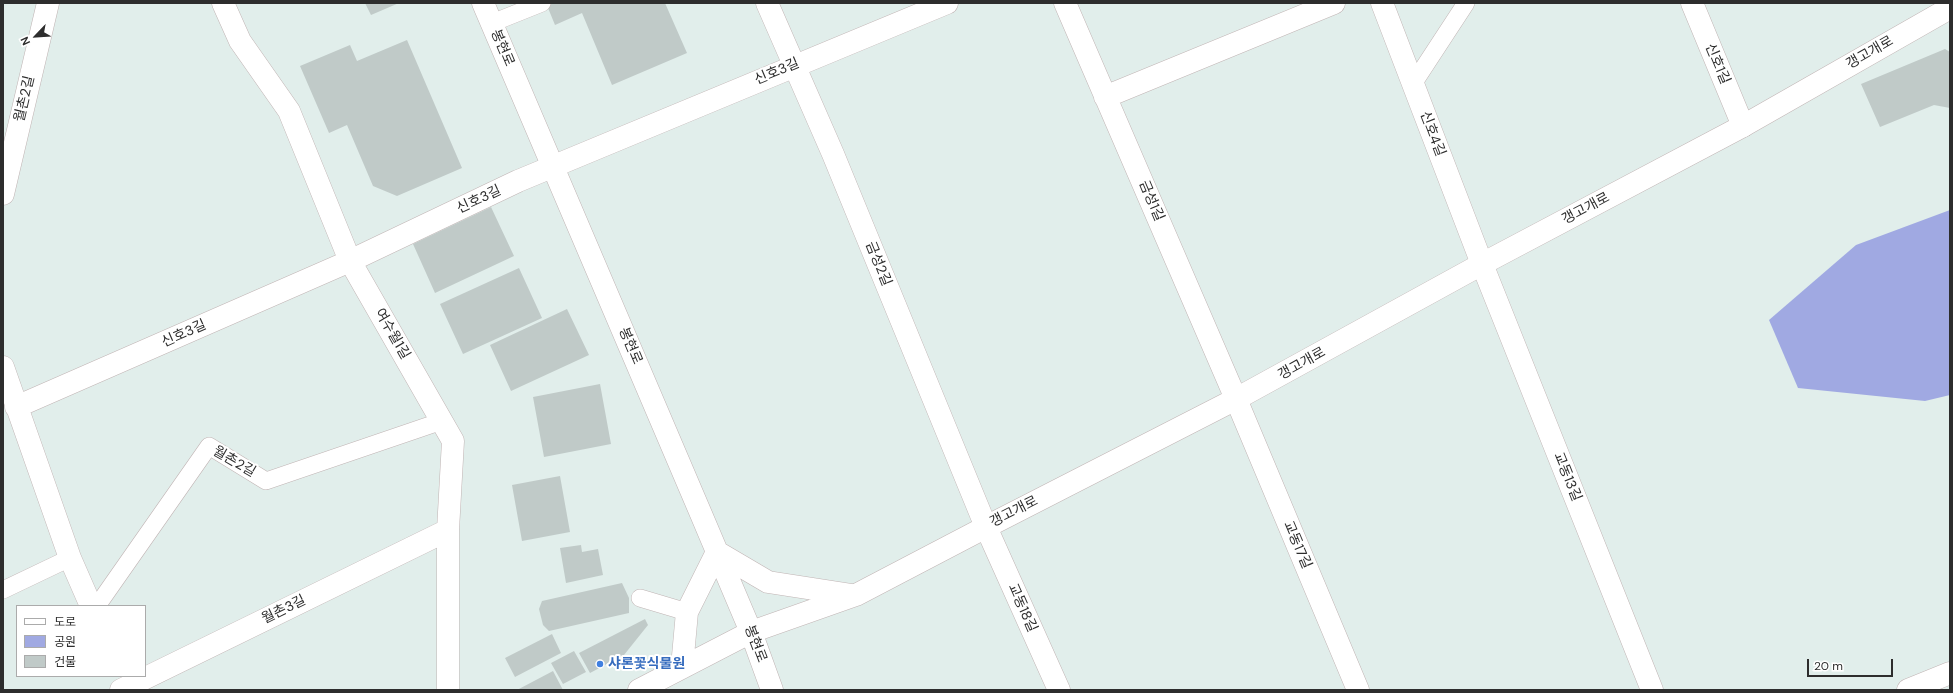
<!DOCTYPE html>
<html>
<head>
<meta charset="utf-8">
<style>
  body { margin:0 }
  #map { position:relative; width:1953px; height:693px; overflow:hidden; background:#e1eeeb; font-family:"DM Sans","Noto Sans KR",sans-serif }
  canvas { display:block }
  .frame { position:absolute; inset:0; border:4px solid #2d2d2d; pointer-events:none }
  .legend { position:absolute; left:16px; top:605px; width:130px; height:72px; box-sizing:border-box; background:#fff; border:1px solid #ababab; margin:0; padding:5px 7px; list-style:none; font-size:12px; color:#2d2d2d }
  .legend li { display:flex; align-items:center; gap:8px; height:20px }
  .legend b { width:20px; border:1px solid #ababab }
  .north { position:absolute; left:16px; top:16px; width:40px; height:40px; -webkit-text-stroke:3px #fff; paint-order:stroke; rotate:245deg; font-size:11px; font-weight:700; line-height:16px; text-align:center; color:#2d2d2d }
  .north::after { content:''; display:block; margin:auto; width:14px; height:18px; background:#2d2d2d; clip-path:polygon(50% 0,100% 100%,50% 72%,0 100%) }
  .scale { position:absolute; left:1807px; top:659px; width:86px; height:18px; box-sizing:border-box; border:2px solid #2d2d2d; border-top:0; padding-left:5px; font-size:12px; line-height:14px; white-space:nowrap; color:#2d2d2d; -webkit-text-stroke:3px #fff; paint-order:stroke }
</style>
</head>
<body>
<div id="map">
<canvas width="1953" height="693"></canvas>
<div class="frame"></div>
<ul class="legend">
<li><b style="height:5px;background:#fff"></b>도로</li>
<li><b style="height:11px;background:#a0a9e2"></b>공원</li>
<li><b style="height:11px;background:#c0cac8"></b>건물</li>
</ul>
<div class="north">N</div>
<div class="scale">20 m</div>
</div>
<script>
const c = document.querySelector('canvas').getContext('2d');
c.lineJoin = 'round';
function fill(path, color) { c.fillStyle = color; c.fill(path, 'evenodd'); }
function strokePath(path, color, width, dash) { c.strokeStyle = color; c.lineWidth = width; c.lineCap = dash ? 'butt' : 'round'; c.setLineDash(dash || []); c.stroke(path); }
function label(font, color, halo, rows, align = 'center') {
  c.font = font + ' "DM Sans","Noto Sans KR",sans-serif'; c.lineWidth = 4; c.setLineDash([]); c.textBaseline = 'middle'; c.strokeStyle = halo; c.fillStyle = color; for (const [text, x, y, turn = 0] of rows) {
    c.save(); c.translate(x, y); c.rotate((+turn || 0) * Math.PI / 180); c.textAlign = isNaN(turn) ? turn : align; if (halo) c.strokeText(text, 0, 0); c.fillText(text, 0, 0); c.restore();
  }
}
const green = new Path2D(`
  M1950 210V395L1925 401 1798 388 1769 320 1856 245Z`);
const building = new Path2D(`
  M365 3H399L371 15Z
  M546 3H665L687 53 612 85 582 13 555 25Z
  M407 40 462 168 397 196 373 186 347 125 329 133 300 66 350 45 357 61Z
  M1945 49 1950 52V108L1934 105 1880 127 1861 84Z
  M491 207 514 256 435 293 413 244Z
  M519 268 542 318 463 354 440 304Z
  M567 309 589 355 511 391 490 345Z
  M600 384 611 444 544 457 533 397Z
  M560 476 570 532 522 541 512 485Z
  M581 545 582 552 598 549 603 575 566 583 560 548Z
  M622 583 629 598V613L549 631 543 625 539 609 542 601Z
  M645 619 648 625 624 655 590 673 579 653Z
  M552 634 561 653 515 677 505 658Z
  M574 651 586 672 563 684 551 663Z
  M553 671 563 690H517Z`);
const lane = new Path2D(`
  M492 23 542 3
  M1413 84 1466 3
  M3 590 70 558
  M640 598 687 612
  M97 606 209 446 266 481 442 421`);
const street = new Path2D(`
  M223 3 240 41 289 111 350 261 453 441 448 530V690
  M767 3 833 154 986 527 1059 690
  M1065 3 1236 399 1358 690
  M1382 3 1482 264 1652 690
  M1692 3 1743 126
  M1105 97 1334 3
  M3 194 48 3
  M3 367 70 558 91 606
  M16 407 350 261 518 181 947 3
  M121 690 448 530
  M1908 690 1950 673`);
const secondary = new Path2D(`
  M483 3 701 514 751 632 772 690
  M682 667 687 612 717 552 768 582 852 595
  M639 690 751 632 856 595 986 527 1236 399 1482 264 1743 126 1950 8`);
const markers = [
  [600,664,4,"#3f7fe0"]
];
const streetNames = [
  ["봉현로",502,48,67],
  ["갱고개로",1870,53,-30],
  ["신호1길",1717,64,67],
  ["신호3길",777,72,-23],
  ["월촌2길",25,99,-77],
  ["신호4길",1432,134,69],
  ["신호3길",479,200,-25],
  ["금성1길",1151,201,67],
  ["갱고개로",1586,209,-28],
  ["금성2길",878,264,68],
  ["신호3길",184,334,-24],
  ["여수월1길",392,334,60],
  ["봉현로",630,346,67],
  ["갱고개로",1302,364,-29],
  ["월촌2길",234,462,30],
  ["교동13길",1567,477,68],
  ["갱고개로",1014,512,-27],
  ["교동17길",1297,545,67],
  ["교동18길",1022,608,66],
  ["월촌3길",284,610,-26],
  ["봉현로",755,644,69]
];
const shopNames = [
  ["샤론꽃식물원",608,664]
];
fill(green, '#a0a9e2');
fill(building, '#c0cac8');
strokePath(lane, '#c0b4b4', 18);
strokePath(street, '#c0b4b4', 23);
strokePath(secondary, '#c0b4b4', 23);
strokePath(lane, '#fff', 17);
strokePath(street, '#fff', 22);
strokePath(secondary, '#fff', 22);
for (const [x, y, r, color] of markers) { const dot = new Path2D(); dot.arc(x, y, r, 0, 2 * Math.PI); c.fillStyle = color; c.fill(dot); strokePath(dot, '#fff', 1.5); }
label('14px', '#2d2d2d', '#fff', streetNames);
label('bold 14px', '#366cbe', '#fff', shopNames, 'left');
</script>
</body>
</html>
